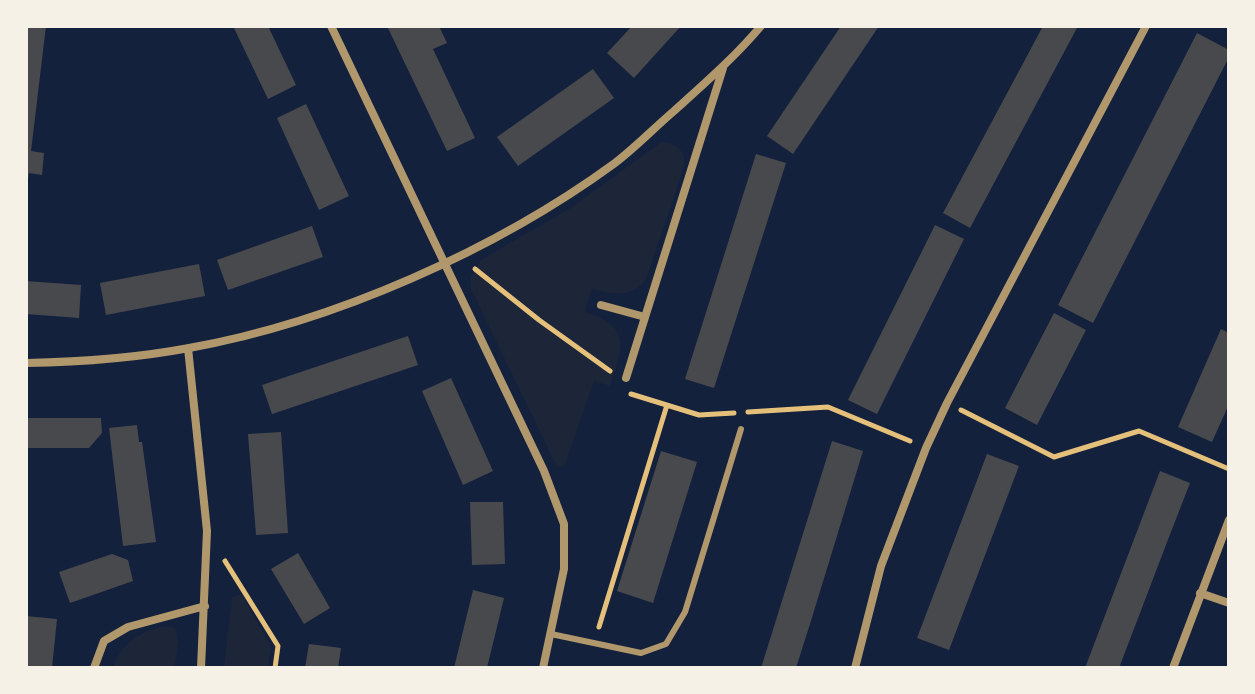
<!DOCTYPE html>
<html>
<head>
<meta charset="utf-8">
<style>
  body { margin:0 }
  #map { position:relative; width:1255px; height:694px; overflow:hidden; background:#14213d; font-family:Quicksand,sans-serif }
  canvas { display:block }
  .frame { position:absolute; inset:0; border:28px solid #f6f1e7; pointer-events:none }
</style>
</head>
<body>
<div id="map">
<canvas width="1255" height="694"></canvas>
<div class="frame"></div>
</div>
<script>
const c = document.querySelector('canvas').getContext('2d');
c.lineJoin = 'round';
function fill(path, color) { c.fillStyle = color; c.fill(path, 'evenodd'); }
function strokePath(path, color, width, dash) { c.strokeStyle = color; c.lineWidth = width; c.lineCap = dash ? 'butt' : 'round'; c.setLineDash(dash || []); c.stroke(path); }
const green = new Path2D(`
  M662 142C677 144 686 150 684 167L646 279C630 300 613 293 591 289L585 312C630 326 624 346 610 386L594 381 564 467H557L471 289V277L481 260 569 209Z
  M241 594 271 646 268 668H224L232 597Z
  M165 626 175 628 178 640 175 668H113C120 644 141 631 165 626Z`);
const building = new Path2D(`
  M26 26H46L31 151 44 153 42 175 29 173 28 179Z
  M233 26H268L296 85 268 99Z
  M387 26H439L447 43 433 49 475 138 447 151Z
  M632 26H681L634 78 607 53Z
  M841 26H879L793 154 767 136Z
  M1043 26H1078L970 228 943 213Z
  M1197 33 1229 50V57L1093 323 1058 305Z
  M593 69 614 98 518 166 497 137Z
  M306 104 349 196 319 210 277 118Z
  M756 154 786 163 714 388 685 379Z
  M935 225 964 239 877 414 848 400Z
  M312 226 323 257 228 290 217 260Z
  M199 264 205 296 106 315 100 283Z
  M26 281 81 285 79 318 26 314Z
  M1054 313 1086 330 1037 425 1005 408Z
  M1221 329 1229 333V404L1212 442 1178 427Z
  M408 336 418 365 272 414 262 385Z
  M451 378 493 471 463 485 422 391Z
  M26 418H101L102 433 89 448H26Z
  M137 425 139 442H142L156 542 123 546 109 428Z
  M281 432 288 533 256 535 248 434Z
  M832 441 863 451 810 624 796 668H761Z
  M661 451 697 462 653 603 617 591Z
  M987 454 1019 466 949 650 917 638Z
  M1160 471 1190 483 1169 537 1119 668H1085Z
  M470 502H503L505 564 472 565Z
  M298 553 330 608 304 624 271 569Z
  M112 554 128 560 133 581 70 603 59 572Z
  M473 590 504 598 487 668H454Z
  M26 616 57 619 52 668H26Z
  M309 644 341 648 338 668H305Z`);
const path = new Path2D(`
  M475 269 539 320 610 371
  M631 394 699 415 734 413
  M961 410 1054 457 1139 431 1229 469
  M748 412 828 407 910 441
  M225 561 278 646 275 668
  M599 627 667 405`);
const service = new Path2D(`
  M551 634 641 653 666 644 685 612 741 429`);
const minor = new Path2D(`
  M331 26 544 471 564 524V569L543 668
  M601 305 645 317
  M188 348 207 531 201 668
  M26 363C80 362 136 358 189 348 334 322 496 250 615 163 636 147 654 128 674 111 704 84 735 57 761 26
  M626 378 723 68
  M1200 593 1229 603
  M94 668 104 641 128 627 205 606
  M855 668 881 566 926 448 947 403 1146 26
  M1173 668 1229 520`);
fill(green, '#1d2539');
fill(building, '#48494c');
strokePath(path, '#e5c07b', 5);
strokePath(service, '#b1986c', 6);
strokePath(minor, '#b1986c', 8);
</script>
</body>
</html>
